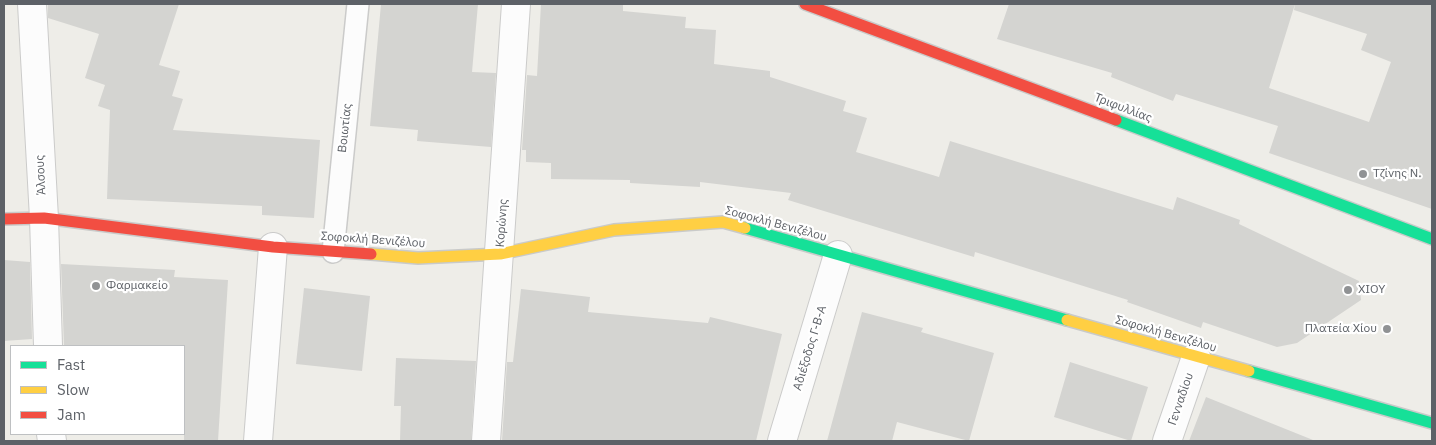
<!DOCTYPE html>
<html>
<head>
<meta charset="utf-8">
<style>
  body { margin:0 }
  #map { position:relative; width:1436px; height:445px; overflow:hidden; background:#eeede8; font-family:"IBM Plex Sans",sans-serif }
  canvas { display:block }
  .frame { position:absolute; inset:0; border:5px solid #5d6167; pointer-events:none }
  .legend { position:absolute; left:10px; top:345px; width:175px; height:90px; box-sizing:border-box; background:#fff; border:1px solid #bec0c2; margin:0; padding:6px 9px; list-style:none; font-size:15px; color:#5d6167 }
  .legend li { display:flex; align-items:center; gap:10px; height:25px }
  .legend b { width:25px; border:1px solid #bec0c2 }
</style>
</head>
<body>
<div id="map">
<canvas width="1436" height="445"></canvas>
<div class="frame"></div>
<ul class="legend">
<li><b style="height:6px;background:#16e098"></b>Fast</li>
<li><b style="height:6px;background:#ffcf43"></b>Slow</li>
<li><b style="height:6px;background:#f24e42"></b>Jam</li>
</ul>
</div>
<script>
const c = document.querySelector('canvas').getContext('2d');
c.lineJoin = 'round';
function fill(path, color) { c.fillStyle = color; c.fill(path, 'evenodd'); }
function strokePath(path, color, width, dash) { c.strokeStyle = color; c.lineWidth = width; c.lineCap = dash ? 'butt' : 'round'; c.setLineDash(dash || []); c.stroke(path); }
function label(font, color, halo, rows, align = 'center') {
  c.font = font + ' "IBM Plex Sans",sans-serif'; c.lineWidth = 4.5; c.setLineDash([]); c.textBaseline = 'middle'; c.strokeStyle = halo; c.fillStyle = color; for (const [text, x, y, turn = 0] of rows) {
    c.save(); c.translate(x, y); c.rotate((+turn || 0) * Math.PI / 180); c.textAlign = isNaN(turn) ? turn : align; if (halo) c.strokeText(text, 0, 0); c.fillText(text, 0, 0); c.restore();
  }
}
const building = new Path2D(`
  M48 4H179L159 65 180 71 172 96 183 99 173 130 320 140 314 218 262 215V206L107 199 110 110 98 106 105 85 85 78 99 34 48 18Z
  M381 4H478L472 72 496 73 491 147 417 141 418 130 370 126Z
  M541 4H623V11L686 17 685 28 716 30 714 64 770 71V77L846 101 843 111 867 118 856 152 939 177 950 141 1173 210 1177 197 1240 220 1239 224 1359 281 1361 300 1297 343 1277 347 1203 322 1201 328 1127 302 1128 300 975 252 974 257 788 200 791 193 700 182V187L630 183V180L551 179V163L526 162V150H522L527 75 537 76Z
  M1009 4H1295L1269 88 1369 122 1391 62 1361 50 1367 34 1294 10 1295 4H1432V209L1269 153 1278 126 1176 94 1173 101 1111 77 1112 73 997 39Z
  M4 260 30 262 32 339 4 341Z
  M61 264 175 270 174 277 228 280 218 441H184V346H64Z
  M304 288 370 296 362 371 296 364Z
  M521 289 590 297 588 312 708 323 710 317 782 334 756 441H502L507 362H513Z
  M862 312 923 328 921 332 994 353 969 441 897 422 892 441H827Z
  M396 358 476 361 471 441H400L401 406H394Z
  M1070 362 1148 387 1131 441 1054 417Z
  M1206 397 1313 440V441H1189Z`);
const lane = new Path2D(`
  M333 252 358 4`);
const street = new Path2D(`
  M32 4 44 218 48 346
  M51 434 52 441
  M258 441 273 247
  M486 441 516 4
  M782 441 838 255
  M1167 441 1196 357`);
const fast = new Path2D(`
  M1116 120 1432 239
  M745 228 1067 320
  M1249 371 1432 423`);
const slow = new Path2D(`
  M371 254 418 258 500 254 614 230 723 222 745 228
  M1067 320 1249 371`);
const jam = new Path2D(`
  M805 4 1116 120
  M4 219 44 218 273 247 371 254`);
const markers = [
  [1363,174,5,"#909294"],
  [96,286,5,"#909294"],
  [1348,290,5,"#909294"],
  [1387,329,5,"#909294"]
];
const streetNames = [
  ["Τριφυλλίας",1123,108,21],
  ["Βοιωτίας",345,128,-84],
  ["Άλσους",41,175,-93],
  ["Κορώνης",502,223,-86],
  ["Σοφοκλή Βενιζέλου",776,224,15],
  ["Σοφοκλή Βενιζέλου",373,240,4],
  ["Σοφοκλή Βενιζέλου",1166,334,16],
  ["Αδιέξοδος Γ-Β-Α",810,348,-73],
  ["Γενναδίου",1181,399,-71]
];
const poiNames = [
  ["Τζίνης Ν.",1373,174],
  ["Φαρμακείο",106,286],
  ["ΧΙΟΥ",1358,290],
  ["Πλατεία Χίου",1377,329,"right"]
];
fill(building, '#d4d4d1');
strokePath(lane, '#cbcbca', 24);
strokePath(street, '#cbcbca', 30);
strokePath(fast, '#c9cac9', 14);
strokePath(slow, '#c9cac9', 14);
strokePath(jam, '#c9cac9', 14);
strokePath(lane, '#fcfcfc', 21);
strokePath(street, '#fcfcfc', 28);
strokePath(fast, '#16e098', 11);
strokePath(slow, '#ffcf43', 11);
strokePath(jam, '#f24e42', 11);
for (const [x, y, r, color] of markers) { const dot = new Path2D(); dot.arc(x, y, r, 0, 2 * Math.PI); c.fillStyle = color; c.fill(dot); strokePath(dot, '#fff', 2); }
label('12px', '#5d6167', '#fff', streetNames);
label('12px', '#5d6167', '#fff', poiNames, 'left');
</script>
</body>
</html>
